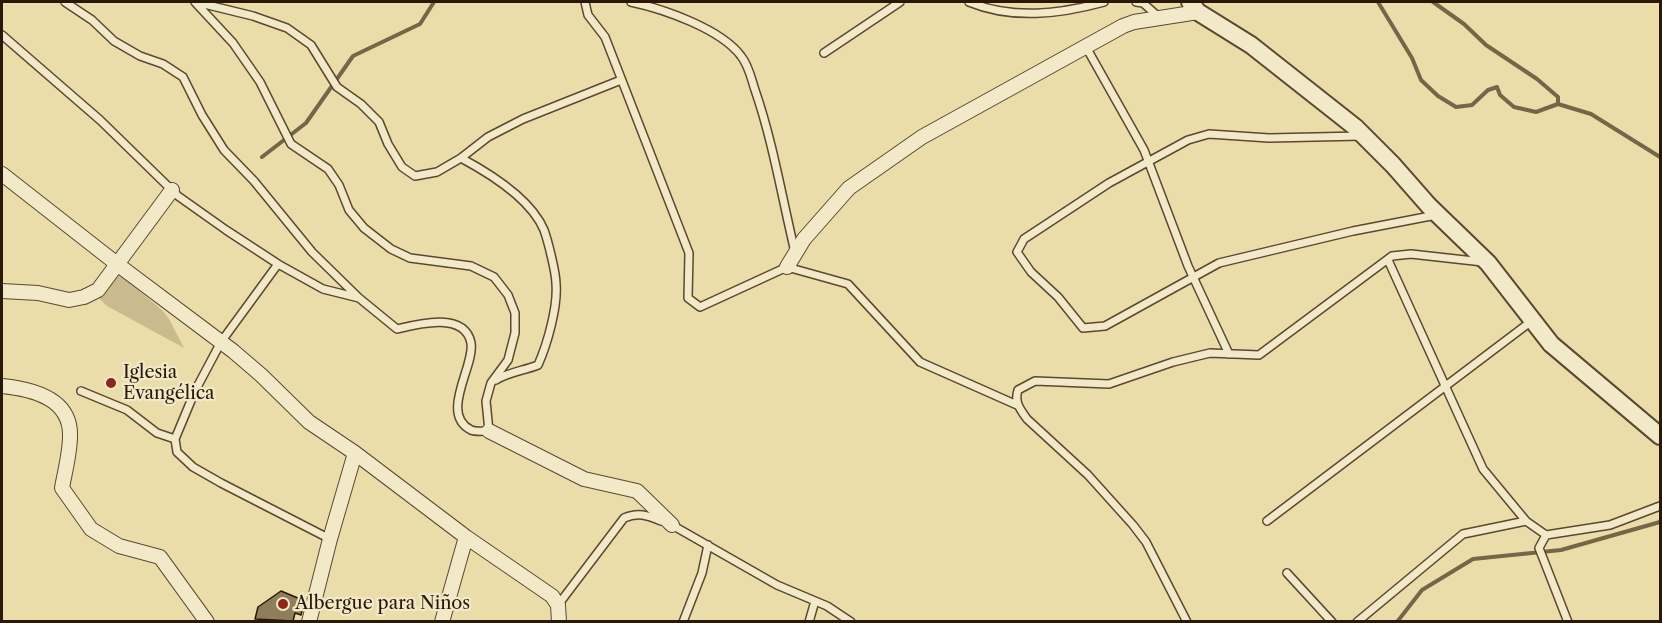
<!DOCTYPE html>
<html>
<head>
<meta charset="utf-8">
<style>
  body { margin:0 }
  #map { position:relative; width:1662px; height:623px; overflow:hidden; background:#ebddaa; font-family:"Libre Caslon Text",serif }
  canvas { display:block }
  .frame { position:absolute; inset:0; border:3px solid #291708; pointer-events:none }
</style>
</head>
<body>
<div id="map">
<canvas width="1662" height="623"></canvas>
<div class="frame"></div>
</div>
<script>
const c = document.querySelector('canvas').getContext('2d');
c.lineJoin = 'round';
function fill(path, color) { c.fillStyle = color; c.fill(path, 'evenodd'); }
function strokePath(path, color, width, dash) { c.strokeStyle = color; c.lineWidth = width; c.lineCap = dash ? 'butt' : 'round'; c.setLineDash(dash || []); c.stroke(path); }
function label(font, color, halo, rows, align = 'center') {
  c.font = font + ' "Libre Caslon Text",serif'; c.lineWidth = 4.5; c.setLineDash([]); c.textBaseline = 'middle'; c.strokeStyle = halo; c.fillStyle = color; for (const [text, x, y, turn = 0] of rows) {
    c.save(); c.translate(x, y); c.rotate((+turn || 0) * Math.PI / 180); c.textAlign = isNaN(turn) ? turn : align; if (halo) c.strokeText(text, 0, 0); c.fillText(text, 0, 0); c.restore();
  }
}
const green = new Path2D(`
  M111 271 120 274 163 311 169 319 184 348 107 306 100 299 99 295Z`);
const stream = new Path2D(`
  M1378 2 1412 58 1421 80 1438 96 1456 107 1472 105 1488 90 1497 87 1500 95 1514 107 1536 112 1558 104 1591 114 1660 157
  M1433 2 1464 24 1486 45 1537 79 1558 97V104
  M262 157 306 123 353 56 420 24 434 2
  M1397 622 1422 590 1473 559 1561 550 1660 522`);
const building = new Path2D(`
  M281 591 305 601 301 615 295 613 293 621 255 619 258 607Z`);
const service = new Path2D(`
  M65 2 92 20 114 41 140 56 163 64 183 77 202 115 224 150 254 181 312 252 359 298 397 329C417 324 465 311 471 343 475 366 439 414 471 430 476 432 484 431 489 431L486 401 491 383 508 360 515 333V313L508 295 494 277 471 266 410 258 391 249 364 228 349 210 339 185 328 169 291 144 260 82 233 43 195 2
  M196 2 253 16 287 28 311 45 337 87 361 104 379 122 388 144 402 167 415 176 437 172 461 158 488 137 523 119 621 80
  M585 2 588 15 605 37 689 253 688 298 700 307 787 267 848 284 920 362 1017 405
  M631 2C664 9 721 29 741 56 749 66 751 78 755 90 773 142 782 198 795 252
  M969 2C1013 20 1060 14 1104 2
  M1136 2 1143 3 1160 18
  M2 35 100 120 178 196 226 230 278 264 323 289 359 298
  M1086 47 1144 150 1188 266 1229 354
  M824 53 900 2
  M1361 136 1269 138 1209 134 1188 140 1109 183 1024 239 1017 252 1031 272 1058 297 1083 328 1105 326 1219 263 1353 231 1436 215
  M461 158C489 173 531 199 544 230 548 241 556 273 556 284 558 307 547 345 538 365 523 371 509 372 496 380
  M1388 260 1483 469 1526 521 1546 535 1610 525 1660 506
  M278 264 221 342 195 391 175 439 177 452 193 467 221 483 330 539
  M81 391 127 410 157 433 175 439
  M1267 521 1533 320
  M672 525 777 585 827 606 851 622
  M1546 535 1539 548 1568 622
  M1287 573 1332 622
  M558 605 624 518C638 512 647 515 661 521
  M683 622 702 573 708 545
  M809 622 815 601
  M1187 622 1146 542 1133 525 1088 475 1027 419C1020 409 1014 402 1018 390L1035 381 1109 384 1173 362 1210 353 1259 355 1392 256 1411 254 1483 262
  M1357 622 1463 534 1526 521`);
const minor = new Path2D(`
  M2 174 117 264 233 351 261 375 309 422 355 453 466 537 552 596 558 605 559 622
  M787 267 804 239 849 188 922 137 1123 26 1134 22 1198 12
  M2 291 38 293 69 300 84 297 98 290 172 190
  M2 386C32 389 71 398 70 436 70 453 65 471 62 488L91 529 119 546 160 557 207 622
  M489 431 584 479 637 491 672 525
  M309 622 330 539 355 453
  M442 622 466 537`);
const tertiary = new Path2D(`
  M1190 2 1198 12 1251 45 1355 127 1393 165 1429 206 1488 263 1551 344 1660 436`);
const markers = [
  [111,383,6,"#8f2418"],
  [283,604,6,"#8f2418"]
];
const poiNames = [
  ["Iglesia",123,373],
  ["Evangélica",123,394],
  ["Albergue para Niños",295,604]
];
fill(green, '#cabb8e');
strokePath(stream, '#766648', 4);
fill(building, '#8e7e5c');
strokePath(building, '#291708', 1.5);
strokePath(service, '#5a4830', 10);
strokePath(minor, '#5a4830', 16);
strokePath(tertiary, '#5a4830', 20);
strokePath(service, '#f2e9c8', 7);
strokePath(minor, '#f2e9c8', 14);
strokePath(tertiary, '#f2e9c8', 16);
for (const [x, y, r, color] of markers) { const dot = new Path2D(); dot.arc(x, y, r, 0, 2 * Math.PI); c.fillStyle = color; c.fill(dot); strokePath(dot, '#f2e9c8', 2); }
label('18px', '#291708', '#f2e9c8', poiNames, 'left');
</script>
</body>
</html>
